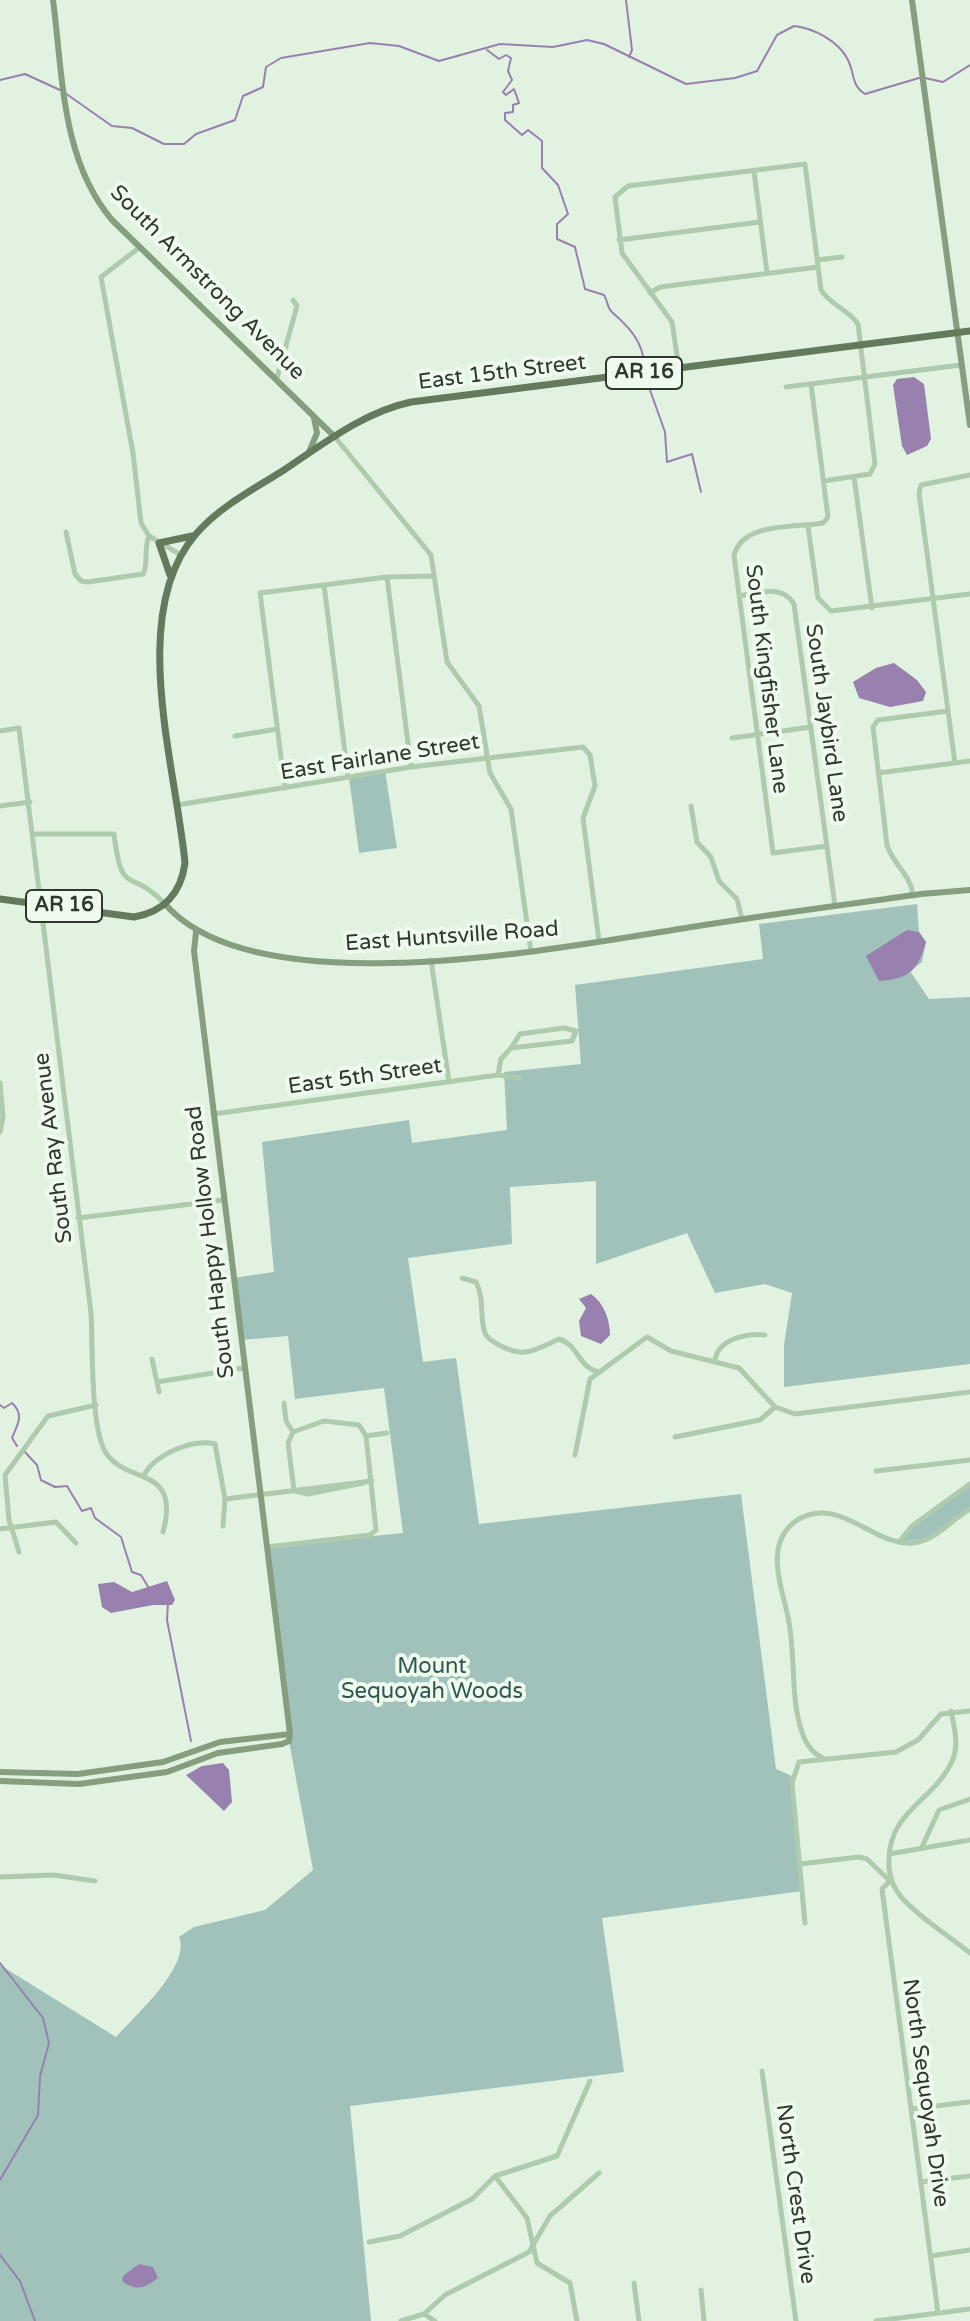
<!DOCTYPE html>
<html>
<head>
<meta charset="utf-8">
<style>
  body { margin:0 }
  canvas { display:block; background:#e1f2e1 }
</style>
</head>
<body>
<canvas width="970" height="2321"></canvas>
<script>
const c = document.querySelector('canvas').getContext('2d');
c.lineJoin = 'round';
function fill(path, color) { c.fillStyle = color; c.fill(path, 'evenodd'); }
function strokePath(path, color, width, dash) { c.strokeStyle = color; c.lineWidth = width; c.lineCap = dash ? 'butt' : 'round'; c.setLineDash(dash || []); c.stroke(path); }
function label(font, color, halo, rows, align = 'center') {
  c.font = font + ' "Varela Round",sans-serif'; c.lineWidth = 8; c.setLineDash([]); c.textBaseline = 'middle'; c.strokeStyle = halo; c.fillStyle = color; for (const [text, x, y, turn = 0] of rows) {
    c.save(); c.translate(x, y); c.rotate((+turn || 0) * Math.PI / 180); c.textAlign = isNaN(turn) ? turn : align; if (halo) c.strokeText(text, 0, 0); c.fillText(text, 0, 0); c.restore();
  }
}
const green = new Path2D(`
  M385 771 397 848 359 853 349 777Z
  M917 904 919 932 926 942 922 962 910 971 929 999 970 997V1364L784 1387V1345L792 1293 765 1284 715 1293 687 1233 596 1264V1181L510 1187 512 1244 408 1258 423 1362 456 1358 479 1524 741 1494 776 1769 792 1776 802 1891 602 1918 624 2072 350 2106 371 2321H0V1965L116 2037C135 2016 191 1966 179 1937L194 1927 265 1910 313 1870 289 1741 267 1547 403 1533 384 1388 295 1399 288 1336 241 1340 233 1278 274 1272 262 1142 409 1120 412 1143 507 1130 504 1072 581 1064 575 985 763 959 759 924Z
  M970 1484V1509L931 1538 899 1542 907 1531Z`);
const water = new Path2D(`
  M914 377 924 384 931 439 927 446 907 455 902 446 893 385 897 379Z
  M894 663 917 680 926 692 923 701 890 707 859 698 853 682 876 668Z
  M907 930 919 932 926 942C918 970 910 979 879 981L866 956Z
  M591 1294C604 1303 610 1320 610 1335L601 1344 581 1336 579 1321 586 1308 579 1299Z
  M167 1581 175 1600 172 1605H153L111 1613 102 1607 98 1584 114 1582 132 1592Z
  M223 1763 229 1770 232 1802 224 1811 186 1775 202 1766Z
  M139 2264 153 2267 158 2278C145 2288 136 2292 122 2281L123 2276Z`);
const stream = new Path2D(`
  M626 0 632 50 629 57
  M487 50 499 59 506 55 511 58 508 71 512 80 503 92 506 95 514 89 519 103 513 105V112L505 113V120L522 135 528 130 542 141V168L558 185 568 214 557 224V239L575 247 585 289 604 295C608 301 607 309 613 313 629 327 643 342 644 364
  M925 78 943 82 970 65
  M0 80 25 74 60 90
  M65 93 112 126 132 128 164 144H184L196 134 235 120 243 96 263 87 266 67 281 58 370 43 399 46 439 61 500 44 553 47 587 40 604 44 686 84 735 78 757 71 777 35 794 26C813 28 839 41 848 60 855 74 851 85 865 94L919 78
  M645 376 665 432 667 462 692 454 701 492
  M0 1405 4 1408 12 1403C25 1415 17 1425 12 1438L17 1446
  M24 1451 37 1465 41 1480 55 1487 67 1486 82 1511 91 1508 95 1518 121 1537 132 1572 141 1575 150 1590
  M168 1602 167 1620 191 1741
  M0 1963 43 2018 49 2043 40 2076 38 2115 0 2180
  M0 2255 20 2281 35 2321`);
const street = new Path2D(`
  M754 171 767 273
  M619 240 760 222
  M140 247 101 277 133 453 141 523 149 536 181 555
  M817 260 842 257
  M650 293 660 287 818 267
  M679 369 672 322 622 253 615 197 628 186 805 164 821 290C830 305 848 309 858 324L875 464 870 474 824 481
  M277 378 297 306 293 300
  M811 384 828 517 823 523C795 528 741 522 734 556L773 853 827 846
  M786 387 961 365
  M335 437 431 555 447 662 479 706 490 773 511 809 531 952
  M854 477 872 608
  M808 526 818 598 831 611 970 594
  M66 532 75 574 81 581 88 582 143 574C149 565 143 550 149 536
  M387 577 411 767
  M324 585 348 777
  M739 596C758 593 782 584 794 604L835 906
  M0 731 19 728 91 1313C93 1343 90 1429 106 1453 127 1485 181 1465 163 1532
  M235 736 277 729
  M732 738 811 727
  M955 763 919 493 921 485 970 475
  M878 773 970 761
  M285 788 260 593 387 577 434 576
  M177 805 411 767 583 747 590 755 595 786 583 818 599 941
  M0 806 30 802
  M691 806 697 842 711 857 719 881 737 899 742 919
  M33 834H114C122 899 129 866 165 904
  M913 895C910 873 893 865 887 845L873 727 878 720 948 711
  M431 960 449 1082
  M498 1075 501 1059 511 1048 572 1041 576 1031 564 1028 520 1034 511 1048
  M0 1083 3 1117 0 1132
  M213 1114 498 1075 520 1078
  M78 1218 223 1200
  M462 1278 476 1282C485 1299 479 1316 485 1333 487 1339 494 1342 499 1345 525 1359 535 1350 559 1339 579 1345 578 1368 599 1372
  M152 1359 159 1392
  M715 1361C717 1339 747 1333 765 1335
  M157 1382 244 1368
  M284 1403 286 1421 293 1432
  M366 1436 387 1433
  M675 1437 760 1420 775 1407
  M575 1455 590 1379 647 1337 671 1351 739 1368 775 1407 795 1414 970 1392
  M876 1471 970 1460
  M144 1475C155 1455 192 1438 215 1444L225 1499 223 1526
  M295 1491 308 1494 363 1483
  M225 1499 372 1481
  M0 1529 56 1522 76 1543
  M899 1542 912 1526 970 1484
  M267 1547 370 1535 376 1530 366 1436 359 1425 324 1421 293 1432 288 1443 294 1490
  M19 1552 9 1520 5 1475 48 1416 96 1405
  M951 1711C954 1726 959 1744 953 1759 936 1800 889 1810 889 1860 888 1875 892 1887 903 1899 921 1919 948 1935 970 1953
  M825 1759C813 1754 806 1745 802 1732 791 1700 795 1662 790 1629 787 1603 774 1576 778 1550 780 1538 787 1527 797 1520 842 1493 876 1552 919 1542 939 1537 952 1519 970 1509
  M922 1847 939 1810 970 1799
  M889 1854 970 1840
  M800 1864 859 1857 867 1859 890 1881 882 1889 938 2313
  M0 1877 54 1875 95 1881
  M805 1923 792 1783 799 1762 896 1752 918 1740 941 1714 970 1711
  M762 2071 796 2321
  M911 2109 969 2102
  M495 2176 527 2218 537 2263 570 2283 577 2321
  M921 2182 970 2176
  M369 2242 400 2236 472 2199 495 2176 557 2156 590 2081
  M931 2256 970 2250
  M634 2283 639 2321
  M701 2290 704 2321
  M424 2314 435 2321
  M401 2321 424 2314 445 2295 529 2252 550 2216 599 2173
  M876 2321 970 2309`);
const secondary = new Path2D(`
  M53 0C63 75 61 160 112 220L335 437
  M912 0 970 425
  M309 452 317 433 314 418
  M165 904C259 1012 583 943 711 924 781 913 851 904 921 894L970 890
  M196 932 194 951 290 1734
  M0 1772 78 1774 163 1762 220 1742 290 1734
  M0 1781 79 1784 167 1772 218 1753 282 1744 289 1741 290 1734`);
const primary = new Path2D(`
  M170 575 159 543 192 536
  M0 899 134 917C164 912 181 893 185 863 176 767 127 613 196 534 219 507 254 489 284 470 323 444 364 412 411 402L970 331`);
const shields = [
  [644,373,76],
  [64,906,76]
];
const shieldNames = [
  ["AR 16",644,373],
  ["AR 16",64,906]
];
const streetNames = [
  ["South Armstrong Avenue",207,283,45],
  ["East 15th Street",502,373,-7],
  ["South Kingfisher Lane",766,679,83],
  ["South Jaybird Lane",826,723,82],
  ["East Fairlane Street",380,758,-9],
  ["East Huntsville Road",452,937,-4],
  ["East 5th Street",365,1077,-8],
  ["South Ray Avenue",54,1148,-97],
  ["South Happy Hollow Road",211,1242,-97],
  ["North Sequoyah Drive",925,2093,82],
  ["North Crest Drive",795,2194,82]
];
const parkNames = [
  ["Mount",432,1667],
  ["Sequoyah Woods",432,1692]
];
fill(green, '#a1c1bb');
fill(water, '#9881af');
strokePath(stream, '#9881af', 2);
strokePath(street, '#afcbad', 5);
strokePath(secondary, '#849e7e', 6);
strokePath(primary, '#637a5d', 7);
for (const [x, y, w] of shields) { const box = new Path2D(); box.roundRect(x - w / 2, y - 16, w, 32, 6); c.fillStyle = '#edfaed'; c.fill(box); strokePath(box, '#2e392b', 2); }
label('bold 20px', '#2e392b', null, shieldNames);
label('22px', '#2e392b', '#edfaed', streetNames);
label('22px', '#305650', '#edfaed', parkNames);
</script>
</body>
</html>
